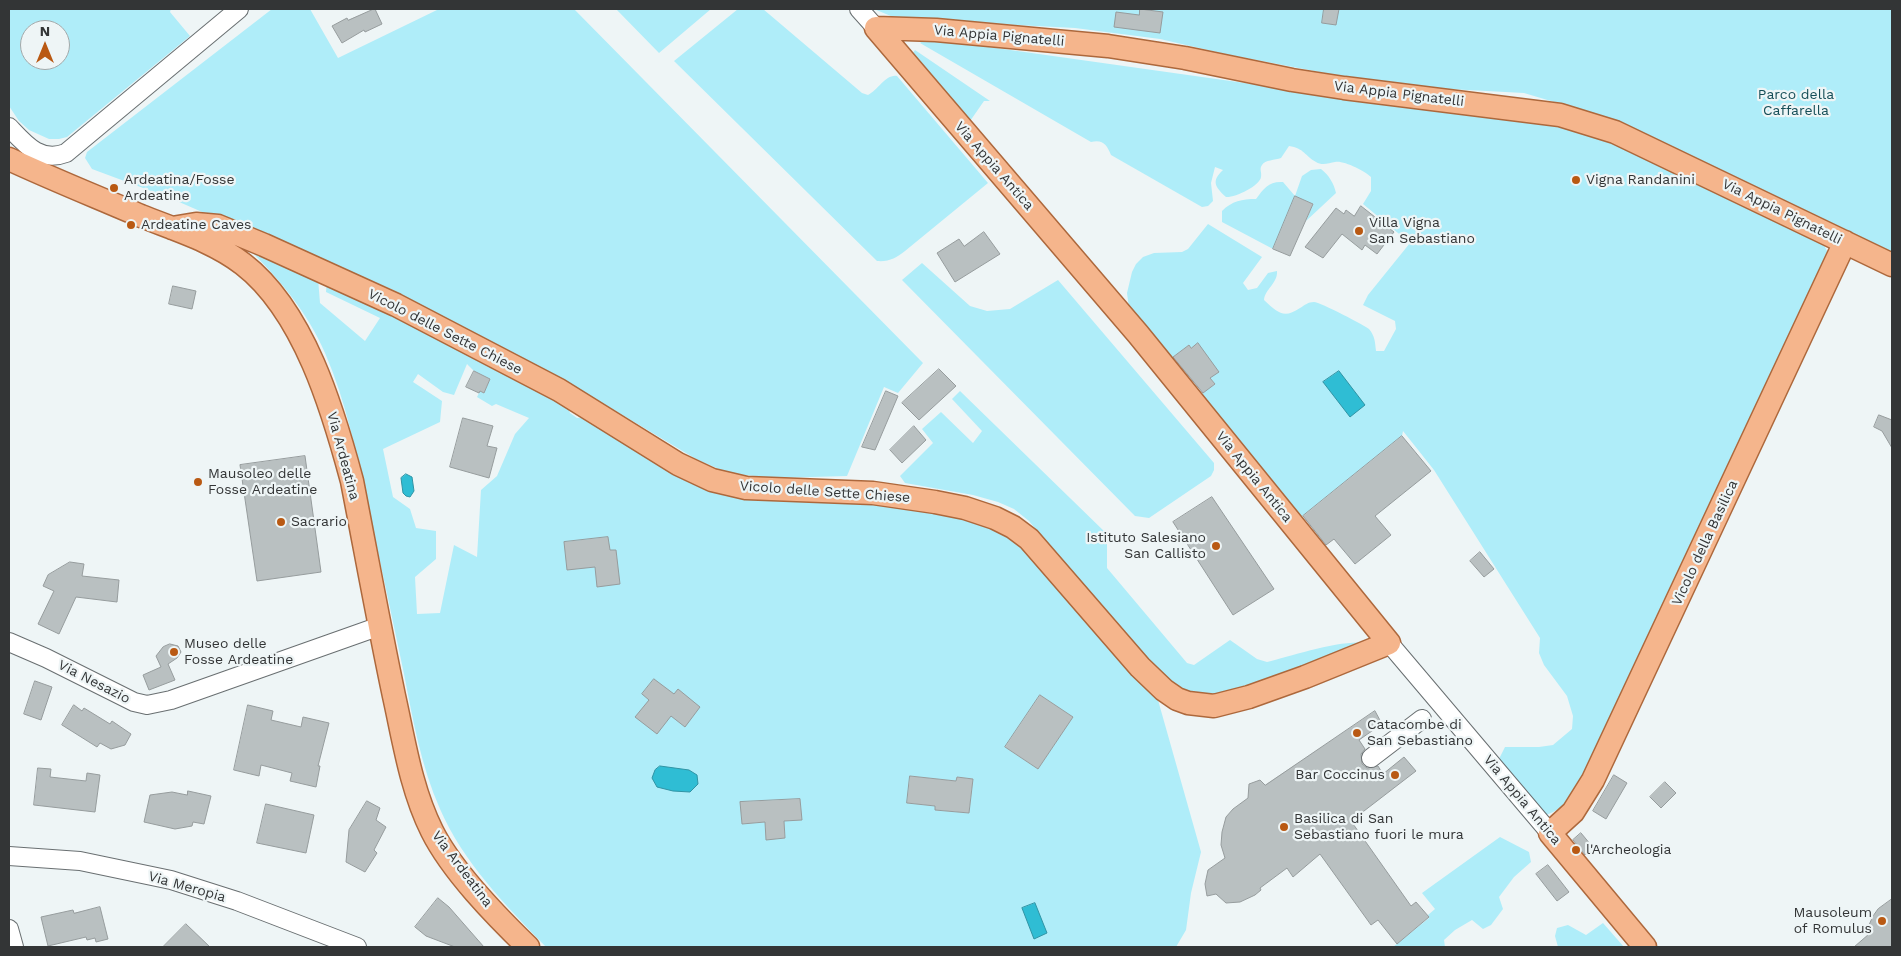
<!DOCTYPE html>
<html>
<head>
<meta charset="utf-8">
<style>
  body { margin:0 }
  #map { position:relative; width:1901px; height:956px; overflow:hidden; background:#eef5f6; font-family:"Work Sans",sans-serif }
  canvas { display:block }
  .frame { position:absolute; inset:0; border:10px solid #333536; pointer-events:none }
  .north { position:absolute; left:20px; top:20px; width:50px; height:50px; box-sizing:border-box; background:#eef5f6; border:1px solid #a3a8a9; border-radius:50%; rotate:0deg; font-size:14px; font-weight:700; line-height:20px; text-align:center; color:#333536 }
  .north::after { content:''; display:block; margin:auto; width:18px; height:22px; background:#b95913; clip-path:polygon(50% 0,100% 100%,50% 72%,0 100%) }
</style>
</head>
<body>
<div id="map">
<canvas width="1901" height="956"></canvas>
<div class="frame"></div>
<div class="north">N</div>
</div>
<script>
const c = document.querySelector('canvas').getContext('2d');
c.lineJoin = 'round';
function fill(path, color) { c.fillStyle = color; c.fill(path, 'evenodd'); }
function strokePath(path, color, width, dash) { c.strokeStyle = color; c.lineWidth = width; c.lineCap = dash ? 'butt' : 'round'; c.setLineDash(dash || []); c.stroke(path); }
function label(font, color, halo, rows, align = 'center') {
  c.font = font + ' "Work Sans",sans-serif'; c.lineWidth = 4.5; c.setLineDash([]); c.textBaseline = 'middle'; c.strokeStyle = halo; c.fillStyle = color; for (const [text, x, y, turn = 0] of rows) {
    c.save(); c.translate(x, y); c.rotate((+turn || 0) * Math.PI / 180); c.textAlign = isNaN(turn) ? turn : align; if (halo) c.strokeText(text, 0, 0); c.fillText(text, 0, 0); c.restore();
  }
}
const green = new Path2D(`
  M9 9H171L170 12 190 36 67 137 59 139H49L29 130 19 121 9 106ZM30 30H60V60H30Z
  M272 9H310L338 58 439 9H574L923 363 898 393 884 387 847 476 777 478 734 474 721 470 696 459 584 392 391 289 255 235 170 198 92 169 85 158 87 152Z
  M616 9H711L659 53Z
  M738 9H763L862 93 868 95C878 90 886 74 897 76L988 183 905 251C896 258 889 262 877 261L674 61Z
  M874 9H1892V254L1658 141 1581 110 1524 93 1393 86 1225 54 1160 39 1075 28 898 19Z
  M925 38 1259 85 1585 128 1824 245 1828 253 1580 786C1565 803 1561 812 1538 817L1497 763 1505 747H1539L1553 745 1572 729 1573 716 1567 696 1544 665 1539 653 1540 638 1434 470 1403 431 1402 436 1300 518 1195 399 1215 384 1210 378 1198 344 1191 348 1189 345 1167 361 1129 308 1127 293 1132 272 1136 264 1143 257 1154 253 1182 252 1188 249 1208 224 1262 257 1243 283 1248 290 1257 288 1268 273 1277 271C1278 283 1265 289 1264 300 1278 313 1284 319 1300 308 1305 305 1308 302 1314 302 1320 302 1366 326 1369 329 1375 336 1375 342 1376 351H1384L1396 329 1395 321 1363 305 1368 295 1410 243 1363 204 1371 191V177C1365 171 1343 160 1335 162 1329 163 1322 166 1316 162 1305 156 1304 148 1289 146L1281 158C1275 160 1265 160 1262 165 1259 169 1262 172 1261 177 1260 186 1234 198 1226 197 1215 187 1211 181 1223 170L1215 167 1211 183 1213 201 1208 206 1202 207 1111 155C1107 145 1103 139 1091 142L920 43Z
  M915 50 990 101H984L968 124 912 54Z
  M1321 169C1329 175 1334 184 1336 193L1306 221 1313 204 1295 197 1273 249 1222 222V211C1232 201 1242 199 1256 199 1264 188 1269 181 1283 182L1295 196 1302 176 1311 170Z
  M250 250 318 278 320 303 365 341 380 318 326 292 327 280 566 402 570 413 577 418 591 417 690 477 873 497 1001 525 1156 693 1201 852 1191 893 1186 930 1176 947H546C506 906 463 862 440 809 421 766 413 720 404 674 392 617 380 560 367 503 356 452 346 401 325 353 308 313 280 280 250 250ZM467 364 474 371 490 379 484 393 480 391 477 397 492 406 496 404 529 418 515 434 497 476 481 490 477 557 454 545 440 613 417 614 415 577 436 559V531L416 528 410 509 393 497 383 449 440 422 442 401 413 382 418 374 443 392 454 395ZM1040 695 1073 717 1038 769 1005 747ZM910 776 956 781 957 777 973 779 969 813 935 810V806L908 803ZM800 799 801 820 784 821 785 838 766 839 765 822 742 824 741 802Z
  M922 263 970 306 987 311 1010 309 1058 280 1214 463V470L1211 476 1149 518 1135 516 902 280Z
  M960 391 1107 534V568L1187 663 1194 665 1230 640 1257 659 1267 662C1292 656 1348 637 1370 644L1214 697 1183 693 1138 652 1029 521 1014 509 998 502 973 495 905 483 900 476 933 443 922 429 941 412 973 443 982 431 952 399Z
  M1500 837 1529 852 1531 862 1514 877 1499 897 1503 909 1491 925 1483 929 1472 920 1455 930 1444 940 1445 947H1393L1429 918 1428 915 1435 909 1422 893Z
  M1603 923 1624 947H1558L1555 936 1557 928 1568 925 1586 935Z`);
const water = new Path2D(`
  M1339 371 1365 405 1350 417 1323 382Z
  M406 474 412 477 414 491 410 497 406 496 403 493 401 478Z
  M660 766 689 770 697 775 698 784 690 792 673 791 657 787 652 778 655 770Z
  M1035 903 1047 933 1034 939 1022 908Z`);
const building = new Path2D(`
  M374 9H375L382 24 365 32 364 30 342 43 332 26 347 18 348 20Z
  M1140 9 1163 12 1160 33 1114 27 1116 12 1139 15Z
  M1324 9H1339L1336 25 1322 23Z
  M1295 196 1313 204 1290 256 1273 249Z
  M1361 206 1394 232 1377 254 1365 245 1362 250 1342 234 1323 258 1305 247 1336 208 1344 214 1346 210 1354 216Z
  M984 232 1000 254 955 282 937 253 959 239 964 246Z
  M173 286 196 291 192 309 169 304Z
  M1198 343 1219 372 1210 378 1215 384 1203 393 1173 357 1189 345 1191 348Z
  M939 369 956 386 919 420 902 403Z
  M474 371 490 379 484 393 480 391 479 393 466 387Z
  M886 391 898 396 875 450 862 447Z
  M1879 415 1892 420V448L1882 431 1874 427Z
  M463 418 493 426 487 446 497 448 489 478 450 467Z
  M914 426 926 440 902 463 890 450Z
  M1402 436 1431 471 1375 516 1391 535 1355 564 1334 539 1326 545 1303 516Z
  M305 456 321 572 257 581 240 465Z
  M1212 497 1274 589 1233 615 1173 522Z
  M608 537 610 550H616L620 584 597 587 595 567 567 570 564 542Z
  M1480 552 1494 569 1484 577 1470 561Z
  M70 562 84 564 82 576 119 580 117 602 76 597 59 634 38 624 54 591 43 586 48 575Z
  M170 644 178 646 181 652 177 658 168 664 175 680 149 690 143 675 161 667 156 656 163 647Z
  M654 679 674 694 678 689 700 707 685 727 671 716 657 734 635 717 649 700 642 694Z
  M35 681 52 687 41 720 24 714Z
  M1040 695 1073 717 1038 769 1005 747Z
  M74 705 82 711 84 708 110 724 112 721 131 734 125 745 111 749 100 743 97 747 62 725Z
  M248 705 273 711 271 720 301 727 303 717 329 723 318 766H320L316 787 290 781 292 773 261 765 259 776 234 770Z
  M1375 711 1382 724 1359 740 1365 749 1361 754 1362 764 1367 768 1378 766 1383 774 1404 757 1416 771 1351 821 1411 906 1416 902 1429 917 1397 944 1378 920 1371 925 1320 854 1293 877 1287 868 1260 888 1261 890 1255 895 1240 902 1226 903 1216 894 1207 896 1205 884 1208 870 1225 858 1221 845 1222 832 1226 817 1233 809 1248 798 1249 784 1260 780 1265 785Z
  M38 768 51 769 50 777 86 781 87 773 100 775 95 812 34 805Z
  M1614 775 1627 783 1606 819 1593 811Z
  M910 776 956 781 957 777 973 779 969 813 935 810V806L907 803Z
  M1665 782 1676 793 1661 808 1650 797Z
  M188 791 211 796 204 824 193 822 192 826 175 829 144 822 150 795 172 792 187 795Z
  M800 799 802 820 784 821 785 838 766 840 765 822 742 824 740 802Z
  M367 801 380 808 376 820 386 827 374 850 377 853 365 872 346 862 349 830Z
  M266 804 314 815 306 853 257 843Z
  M1581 833 1591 845 1585 855 1573 840Z
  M1548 865 1569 892 1557 901 1536 874Z
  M438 898 449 907 484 947H455L426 936 415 927Z
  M1892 899V947H1854L1869 934V925L1873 916 1878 909Z
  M100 907 108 939 96 942 95 938 87 940 86 937 48 946 41 917 73 910 74 913Z
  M186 924 210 947H163Z`);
const minor = new Path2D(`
  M859 9 876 28
  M9 127C25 144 40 163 66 153L239 9
  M9 642 46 658 134 702 147 705 171 700 380 626
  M1389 643 1550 833
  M1371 758 1422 719
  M9 856 80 861 171 880 237 901 357 947
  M9 929 14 947`);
const major = new Path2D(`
  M876 28 936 30 1108 46 1185 58 1292 80 1344 88 1560 115 1615 132 1892 265
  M9 159C52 179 97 197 141 216 176 230 213 241 243 264 304 311 333 410 352 481 366 553 379 625 394 696 404 741 411 789 432 831 452 871 495 915 528 947
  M172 228 196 224 218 226 264 245 396 305 559 390 678 464 712 480 746 488 873 493 935 502 965 508 995 518 1013 527 1029 539 1140 667 1164 690 1177 699 1188 703 1214 706 1249 697 1305 677 1389 643 1138 334 876 28
  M1645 947 1550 833 1573 812 1593 780 1845 242`);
const markers = [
  [1576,180,5,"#b95913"],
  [114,188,5,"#b95913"],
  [131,225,5,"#b95913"],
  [1359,231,5,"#b95913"],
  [198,482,5,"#b95913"],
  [281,522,5,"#b95913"],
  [1216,546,5,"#b95913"],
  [174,652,5,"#b95913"],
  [1357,733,5,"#b95913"],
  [1395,775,5,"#b95913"],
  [1284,827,5,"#b95913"],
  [1576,850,5,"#b95913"],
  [1882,921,5,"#b95913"]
];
const streetNames = [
  ["Via Appia Pignatelli",999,36,5],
  ["Via Appia Pignatelli",1399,94,7],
  ["Via Appia Antica",994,166,49],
  ["Via Appia Pignatelli",1782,212,26],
  ["Vicolo delle Sette Chiese",445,332,27],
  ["Via Ardeatina",343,456,75],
  ["Via Appia Antica",1254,477,51],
  ["Vicolo delle Sette Chiese",825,492,4],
  ["Vicolo della Basilica",1705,543,-65],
  ["Via Nesazio",94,682,27],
  ["Via Appia Antica",1522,800,50],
  ["Via Ardeatina",462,869,53],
  ["Via Meropia",187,887,16]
];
const parkNames = [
  ["Parco della",1796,95],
  ["Caffarella",1796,111]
];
const poiNames = [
  ["Ardeatina/Fosse",124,180],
  ["Ardeatine",124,196],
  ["Vigna Randanini",1586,180],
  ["Villa Vigna",1369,223],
  ["San Sebastiano",1369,239],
  ["Ardeatine Caves",141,225],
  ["Mausoleo delle",208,474],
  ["Fosse Ardeatine",208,490],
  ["Sacrario",291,522],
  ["Istituto Salesiano",1206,538,"right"],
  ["San Callisto",1206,554,"right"],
  ["Museo delle",184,644],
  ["Fosse Ardeatine",184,660],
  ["Catacombe di",1367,725],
  ["San Sebastiano",1367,741],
  ["Bar Coccinus",1385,775,"right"],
  ["Basilica di San",1294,819],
  ["Sebastiano fuori le mura",1294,835],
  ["l'Archeologia",1586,850],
  ["Mausoleum",1872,913,"right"],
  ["of Romulus",1872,929,"right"]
];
fill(green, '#afedf9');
fill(water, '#2fbdd4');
strokePath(water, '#3094a5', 1);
fill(building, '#b9c0c1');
strokePath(building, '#969c9d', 1);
strokePath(minor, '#696f71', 20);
strokePath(major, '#ad683c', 25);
strokePath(minor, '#fff', 18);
strokePath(major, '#f5b58c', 22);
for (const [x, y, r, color] of markers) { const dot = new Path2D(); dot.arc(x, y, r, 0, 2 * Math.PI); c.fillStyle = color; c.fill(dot); strokePath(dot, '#eef5f6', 2); }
label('14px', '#333536', '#eef5f6', streetNames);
label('14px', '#154e58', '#eef5f6', parkNames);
label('14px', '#333536', '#eef5f6', poiNames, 'left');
</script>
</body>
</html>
